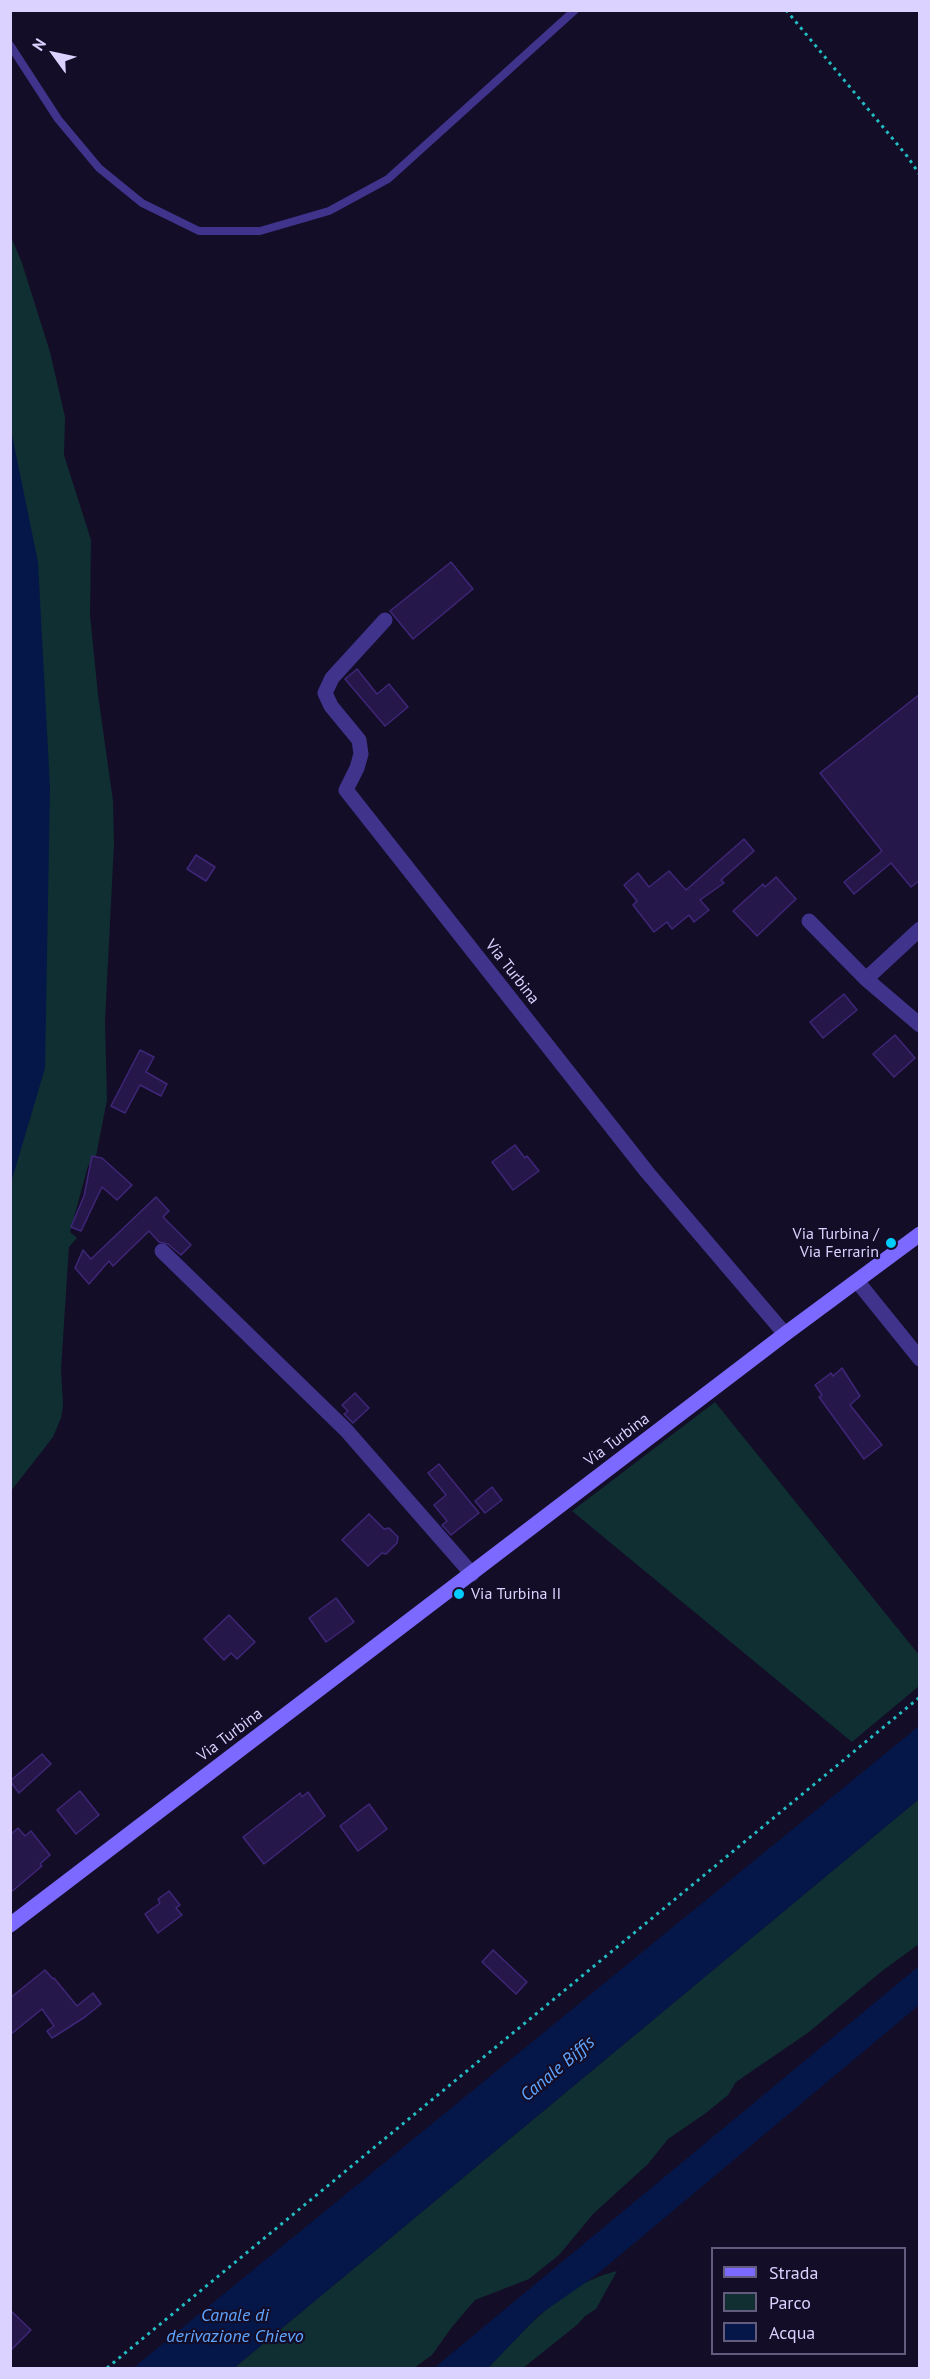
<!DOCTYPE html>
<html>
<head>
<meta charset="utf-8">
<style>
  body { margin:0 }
  #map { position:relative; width:930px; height:2379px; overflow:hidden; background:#140d27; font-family:"PT Sans",sans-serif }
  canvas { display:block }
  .frame { position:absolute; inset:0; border:12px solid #dcd2ff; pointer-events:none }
  .legend { position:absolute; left:711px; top:2247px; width:195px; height:108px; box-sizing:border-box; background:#140d27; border:2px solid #645c7d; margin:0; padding:8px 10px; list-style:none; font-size:18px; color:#dcd2ff }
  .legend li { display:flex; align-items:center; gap:12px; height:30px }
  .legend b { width:30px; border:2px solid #645c7d }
  .north { position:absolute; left:24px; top:24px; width:60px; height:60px; -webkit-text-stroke:4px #140d27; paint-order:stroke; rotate:303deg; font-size:16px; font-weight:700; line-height:24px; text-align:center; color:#dcd2ff }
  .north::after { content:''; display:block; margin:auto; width:21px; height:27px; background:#dcd2ff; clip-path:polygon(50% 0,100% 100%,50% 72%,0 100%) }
</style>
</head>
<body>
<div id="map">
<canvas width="930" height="2379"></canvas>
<div class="frame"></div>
<ul class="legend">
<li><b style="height:8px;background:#7c69ff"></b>Strada</li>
<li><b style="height:16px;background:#0f2f32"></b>Parco</li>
<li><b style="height:16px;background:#051748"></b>Acqua</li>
</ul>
<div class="north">N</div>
</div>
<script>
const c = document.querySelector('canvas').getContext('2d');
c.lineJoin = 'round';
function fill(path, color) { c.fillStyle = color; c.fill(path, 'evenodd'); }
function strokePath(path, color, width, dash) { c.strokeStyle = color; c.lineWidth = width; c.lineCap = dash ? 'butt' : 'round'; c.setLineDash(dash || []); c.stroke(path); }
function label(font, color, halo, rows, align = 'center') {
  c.font = font + ' "PT Sans",sans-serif'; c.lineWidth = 4.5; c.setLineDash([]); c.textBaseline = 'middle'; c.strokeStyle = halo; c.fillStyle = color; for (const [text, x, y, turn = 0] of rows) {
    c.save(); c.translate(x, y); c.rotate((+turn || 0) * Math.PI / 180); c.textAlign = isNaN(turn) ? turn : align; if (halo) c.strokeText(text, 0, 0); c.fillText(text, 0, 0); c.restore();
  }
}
const green = new Path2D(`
  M10 234 22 263 50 352 65 417 64 455 91 540 90 615 98 695 113 801 114 844 105 1021 107 1100 96 1156 88 1166 70 1232 77 1238 69 1247 61 1369 63 1406 61 1418 53 1437 11 1491Z
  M715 1402 919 1655V1686L852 1742 572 1511Z
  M919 1799V1944L882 1971 809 2032 736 2082 728 2095 706 2113 668 2139 648 2164 593 2214 560 2254 529 2279 475 2300 452 2327 432 2355 414 2368H234Z
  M617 2271 596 2309 585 2316 577 2325 523 2368H488C525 2330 562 2284 617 2271Z`);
const water = new Path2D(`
  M10 425 38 562 50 788 45 1068 11 1183Z
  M919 1726V1799L234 2368H133Z
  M919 1966V2005L595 2276 539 2315 488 2368H434Z`);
const building = new Path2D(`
  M451 562 473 589 413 639 390 611Z
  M357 669 377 694 389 684 408 707 385 726 345 679Z
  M920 694V880L911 887 891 863 854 894 844 882 882 851 820 773Z
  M744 839 754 851 721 880 724 883 700 900 709 910 694 922 689 915 672 929 667 922 654 932 633 905 637 901 624 885 638 873 649 887 669 871 686 890Z
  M196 855 215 867 206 881 187 869Z
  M776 877 796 899 757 936 733 911 763 884 765 887Z
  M844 994 857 1010 823 1038 810 1022Z
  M895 1035 915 1058 894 1077 873 1054Z
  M140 1050 154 1057 146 1072 167 1084 161 1096 140 1085 125 1113 111 1106Z
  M515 1145 525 1158 527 1156 539 1171 513 1190 492 1162Z
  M92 1156 102 1158 132 1185 117 1200 102 1187 81 1231 71 1227 84 1196Z
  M156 1197 169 1211 163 1217 191 1245 181 1255 168 1244 159 1242 149 1231 113 1266 109 1261 89 1284 75 1268 83 1250 91 1259Z
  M842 1368 860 1396 850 1405 882 1445 864 1459 819 1397 822 1395 815 1385 831 1373 833 1376Z
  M355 1393 369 1408 353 1423 344 1414 348 1411 342 1405Z
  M439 1464 479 1513 451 1535 442 1525 447 1521 434 1505 446 1495 428 1473Z
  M492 1487 502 1500 485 1513 475 1501Z
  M369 1514 384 1529 389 1528 398 1537 397 1543 386 1554 382 1553 368 1566 342 1540Z
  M336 1598 354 1622 326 1642 309 1618Z
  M229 1615 255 1642 237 1659 231 1653 224 1660 204 1639Z
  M42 1754 51 1764 19 1793 10 1781Z
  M80 1791 99 1815 76 1834 57 1810Z
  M308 1792 325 1816 264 1864 243 1837 300 1793 302 1797Z
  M369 1804 387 1829 358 1851 340 1826Z
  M18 1828 25 1836 31 1831 50 1855 40 1864 42 1866 10 1893V1835Z
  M169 1891 180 1905 176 1908 182 1915 158 1933 145 1914 160 1903 158 1899Z
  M493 1950 527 1982 516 1994 482 1962Z
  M45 1970 53 1979 54 1978 77 2006 93 1993 101 2004 85 2017 52 2038 47 2031 54 2026 42 2009 10 2035V1998Z
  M10 2310 31 2330 10 2351Z`);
const path = new Path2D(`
  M786 10 907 156 920 175
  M107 2368 920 1697`);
const lane = new Path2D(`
  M10 45 58 119 99 168 142 203 199 231H260L329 211 388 179 575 10`);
const street = new Path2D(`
  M385 620 332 678 325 693 331 706 359 740 361 754 357 768 346 790 647 1172 785 1334
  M809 921 866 979 920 1025
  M866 979 920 929
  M162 1251 346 1430 472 1574
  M857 1281 920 1359`);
const secondary = new Path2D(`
  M10 1925 785 1334 920 1234`);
const markers = [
  [891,1243,6,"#00ccfd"],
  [459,1594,6,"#00ccfd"]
];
const streetNames = [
  ["Via Turbina",512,972,52],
  ["Via Turbina",617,1440,-37],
  ["Via Turbina",230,1735,-37]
];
const poiNames = [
  ["Via Turbina /",879,1234],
  ["Via Ferrarin",879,1252],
  ["Via Turbina II",471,1594,"left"]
];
const waterNames = [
  ["Canale Biffis",558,2069,-40],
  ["Canale di",235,2316],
  ["derivazione Chievo",235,2337]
];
fill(green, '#0f2f32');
fill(water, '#051748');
fill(building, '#26174a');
strokePath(building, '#3e2678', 1.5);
strokePath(path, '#22bdc3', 3, [3, 4.5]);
strokePath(lane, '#3f338b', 8);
strokePath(street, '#3f338b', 15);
strokePath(secondary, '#7c69ff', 15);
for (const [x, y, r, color] of markers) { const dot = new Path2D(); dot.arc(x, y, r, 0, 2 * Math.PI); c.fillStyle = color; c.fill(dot); strokePath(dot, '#140d27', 2); }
label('16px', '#dcd2ff', '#140d27', streetNames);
label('16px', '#dcd2ff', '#140d27', poiNames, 'right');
label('italic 18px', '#60a6ff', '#140d27', waterNames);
</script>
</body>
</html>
